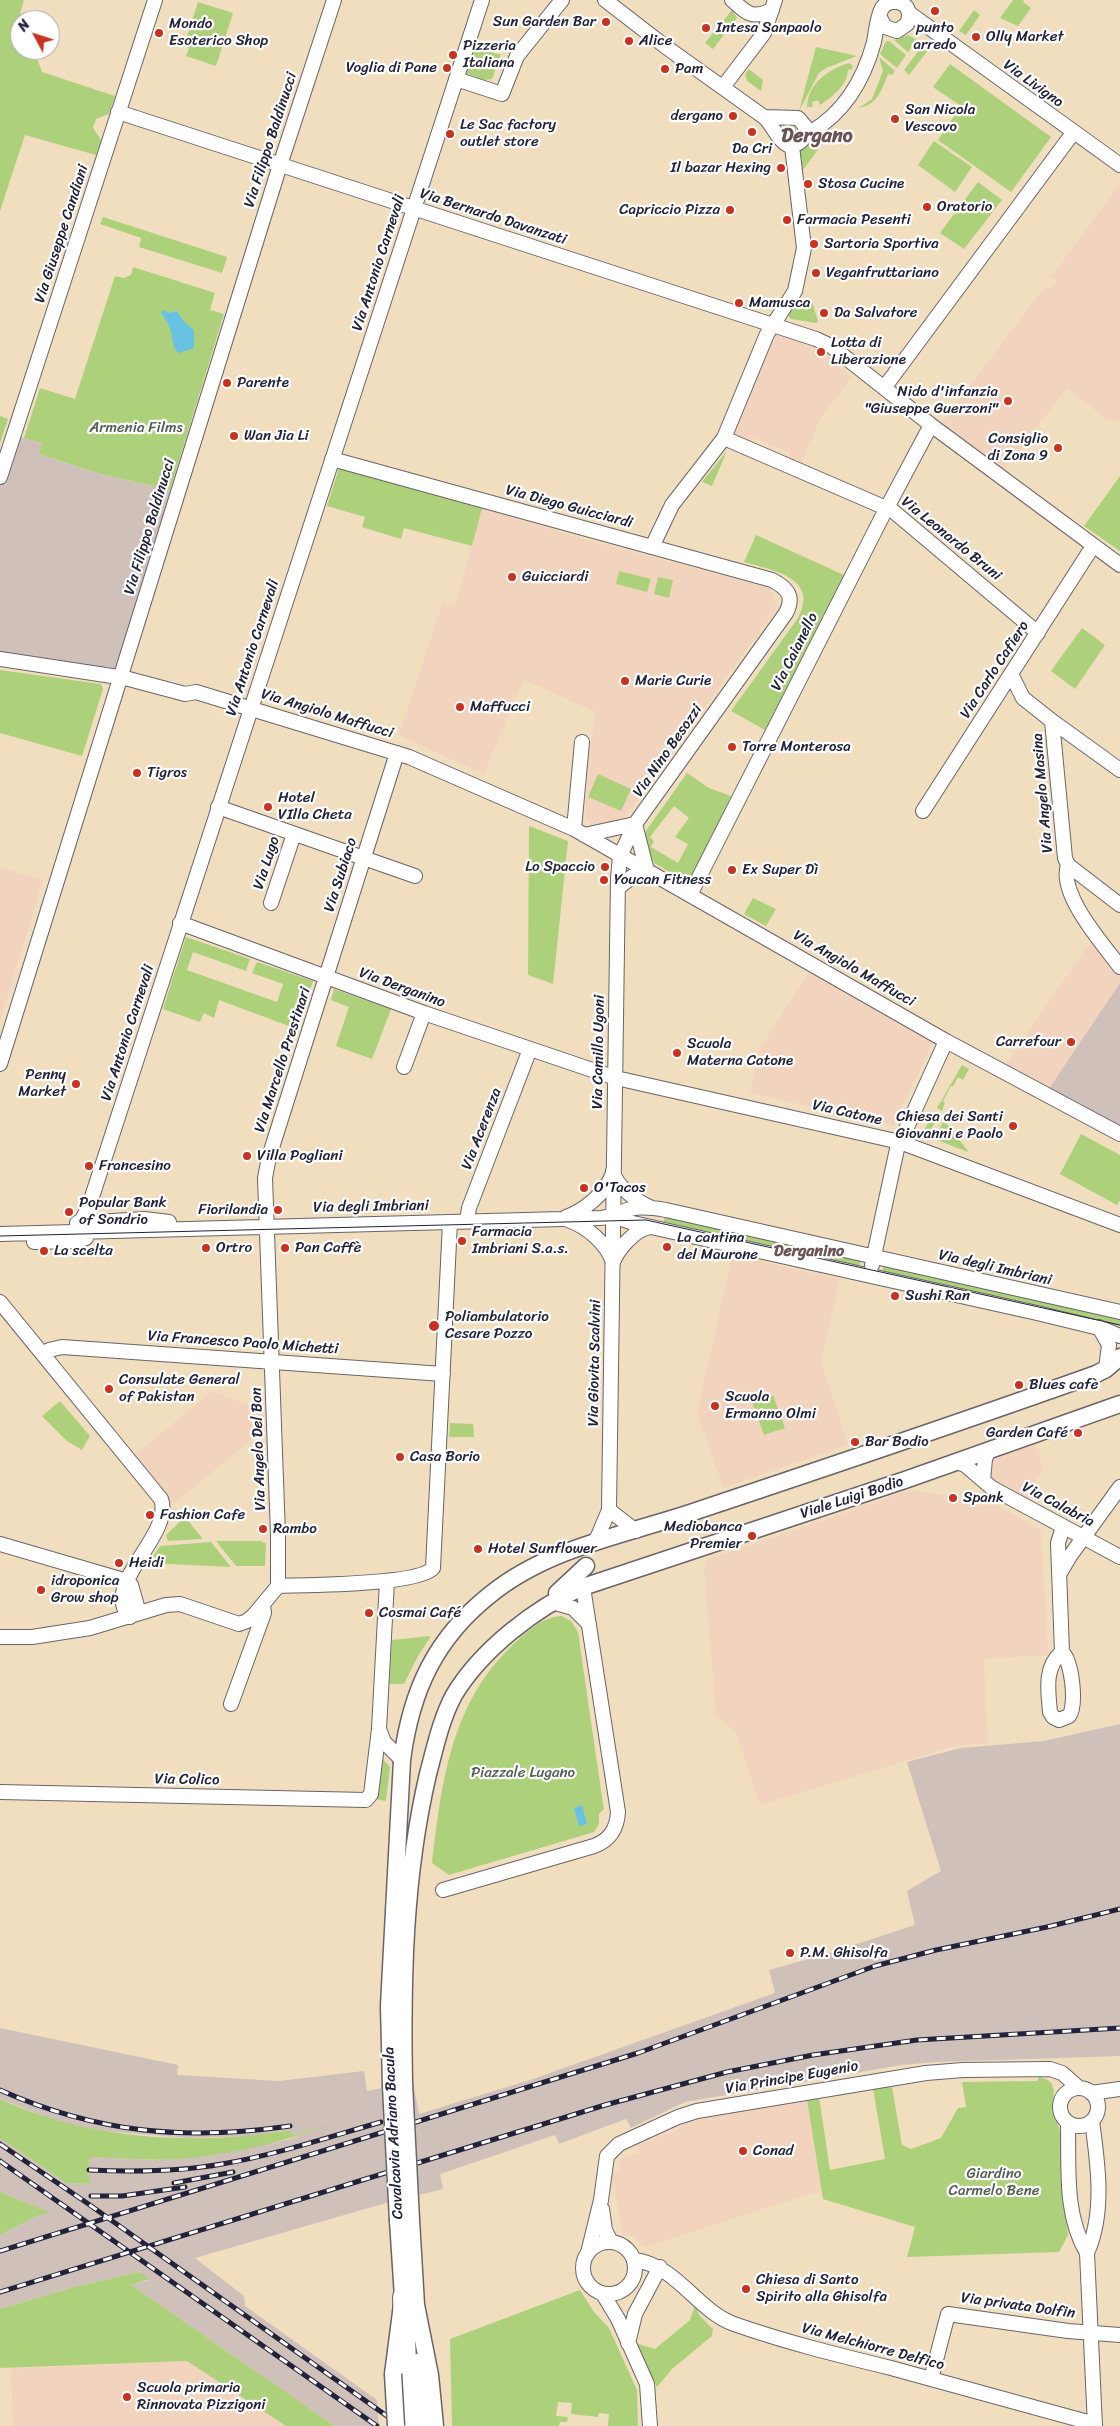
<!DOCTYPE html>
<html>
<head>
<meta charset="utf-8">
<style>
  body { margin:0 }
  #map { position:relative; width:1120px; height:2426px; overflow:hidden; background:#f1debf; font-family:Sriracha,sans-serif }
  canvas { display:block }
  .north { position:absolute; left:10px; top:10px; width:50px; height:50px; box-sizing:border-box; background:#fff; border:1px solid #a7a7b1; border-radius:50%; rotate:310deg; font-size:14px; font-weight:700; line-height:20px; text-align:center; color:#22223b }
  .north::after { content:''; display:block; margin:auto; width:18px; height:22px; background:#c8321e; clip-path:polygon(50% 0,100% 100%,50% 72%,0 100%) }
</style>
</head>
<body>
<div id="map">
<canvas width="1120" height="2426"></canvas>
<div class="north">N</div>
</div>
<script>
const c = document.querySelector('canvas').getContext('2d');
c.lineJoin = 'round';
function fill(path, color) { c.fillStyle = color; c.fill(path, 'evenodd'); }
function strokePath(path, color, width, dash) { c.strokeStyle = color; c.lineWidth = width; c.lineCap = dash ? 'butt' : 'round'; c.setLineDash(dash || []); c.stroke(path); }
function label(font, color, halo, rows, align = 'center') {
  c.font = font + ' Sriracha,sans-serif'; c.lineWidth = 4.5; c.setLineDash([]); c.textBaseline = 'middle'; c.strokeStyle = halo; c.fillStyle = color; for (const [text, x, y, turn = 0] of rows) {
    c.save(); c.translate(x, y); c.rotate((+turn || 0) * Math.PI / 180); c.textAlign = isNaN(turn) ? turn : align; if (halo) c.strokeText(text, 0, 0); c.fillText(text, 0, 0); c.restore();
  }
}
const built = new Path2D(`
  M1120 184V421L1107 420 1067 388 1004 470 941 424 1045 286 1051 289 1057 280 1052 276Z
  M776 331 840 360 838 366 846 369 845 372 852 377 821 417 802 462 789 457 790 453 753 438 751 442 733 434Z
  M482 508 576 537 770 588 777 608 625 817 615 822 595 825 586 819 587 765 596 712 531 683 523 680 483 776 481 773 399 735 442 604 455 607Z
  M0 867 43 880 0 1021Z
  M1092 939 1120 970V983L1046 1093 1003 1069Z
  M809 972 933 1042 893 1125 750 1093 759 1050Z
  M732 1255 840 1279 821 1361 848 1445 723 1488 697 1413Z
  M212 1391 266 1412 257 1435 181 1498 171 1505 165 1506 130 1459Z
  M1032 1439 1043 1466 1025 1504 993 1486 985 1468 987 1459Z
  M910 1490 990 1502 1041 1530 1048 1655 984 1659 988 1744 958 1745 760 1805 736 1732 716 1715 704 1568 707 1560Z
  M807 2100 822 2190 645 2247 631 2235 623 2236 612 2174 620 2173 619 2162 622 2158 639 2153 638 2145 680 2128 686 2118Z
  M187 2361 286 2426H13L11 2369Z`);
const industrial = new Path2D(`
  M14 435 42 443 39 454 101 474 178 492 121 677 0 658V478Z
  M1120 983V1130L1046 1093Z
  M1120 1724V2056L937 2062 902 2065 685 2102 631 2128 626 2119 559 2144 555 2135 440 2174 443 2189 386 2203 195 2258 244 2296 245 2306 377 2400 379 2426H335L131 2285 148 2280 139 2272 74 2287 0 2309V2235L39 2215 50 2213 0 2192V2138L66 2183 91 2184 88 2176 90 2157 156 2160 215 2155 290 2139 320 2128 291 2135V2130L251 2136 188 2138 115 2132 81 2127 54 2120 0 2099V2028L178 2065 177 2075 279 2081 364 2071 367 2091 413 2082 419 2114 533 2079 775 1993 769 1970 826 1954 915 1925 907 1891 941 1871 907 1762 961 1748 1044 1741Z`);
const green = new Path2D(`
  M0 0H24L20 13 23 20H20V50H34L42 72 115 96 109 114 96 119 93 128 101 140 96 155 25 135 0 211Z
  M1013 0H1024L1023 2 1031 8 1018 26 1000 18Z
  M198 2 233 13 216 66 186 56 189 48 184 46Z
  M732 10 737 18 713 49 705 43Z
  M974 10 980 15 966 35 959 31Z
  M908 35 917 40 908 52 894 40Z
  M886 41H889L906 55 897 68 880 54Z
  M474 45 497 54H501L492 79 484 80 465 73Z
  M923 45 929 49 909 75 904 70Z
  M816 47 857 56 826 68 819 73 799 111Z
  M879 57 895 71 892 75 888 74C882 90 877 105 859 108L872 99 883 71Z
  M849 63 853 66 851 70 848 69C848 84 834 96 820 105L818 100 812 102 813 107H807C808 83 829 69 849 63Z
  M950 64 1051 137 1011 192 938 140 961 106 933 87Z
  M749 69 763 80 761 91 747 81 745 74Z
  M785.5 131a5.5 5.5 0 1 1 11 0a5.5 5.5 0 1 1-11 0Z
  M820 131 829 135 802 171 799 150Z
  M934 141 972 167 955 192 918 165Z
  M978 182 1002 200 964 249 940 233Z
  M103 217 227 257 222 273 139 247 141 238 100 224Z
  M133 267 215 293 210 310 224 314 170 490 101 474 39 454 42 443 24 438 40 388 75 399 115 276 124 278 131 275Z
  M793 299 812 302 818 321 816 323 791 319 786 312Z
  M0 416 8 419 0 443Z
  M727 451 712 486 702 482Z
  M339 468 482 508 472 546 404 528 401 539 362 527 365 517 327 506Z
  M1120 476V551L1084 526Z
  M756 535 844 575 765 730 731 711 798 618C820 577 771 570 744 562Z
  M619 571 651 579 647 592 616 584Z
  M658 577 673 580 669 598 654 594Z
  M1082 628 1105 645 1075 689 1051 671Z
  M0 670 101 684 103 689 82 756 0 733Z
  M687 773 709 788 731 796 692 880 687 882 654 863 643 835ZM674 806 689 818 675 837 688 844 678 863 651 847 654 841 650 837Z
  M598 774 631 789 621 811 588 797Z
  M529 826 568 841 553 984 528 975Z
  M753 898 776 909 766 926 744 914Z
  M186 937 250 959 246 971 193 952 187 970 277 1002 283 984 252 973 257 962 313 981 297 1029 219 1000 214 1018 204 1013 200 1022 163 1009Z
  M334 989 391 1009 372 1059 336 1046 349 1007 331 1000Z
  M962 1065 969 1069 963 1080 958 1077 953 1087 951 1086 943 1101 945 1102 942 1111 937 1108Z
  M933 1114 938 1117 927 1136 922 1134Z
  M944 1120 968 1151V1152L934 1139Z
  M1081 1134 1120 1155V1200L1117 1205 1060 1174Z
  M665 1215 861 1260 859 1268 663 1225Z
  M884 1265 1120 1316V1326L882 1273Z
  M773 1395 785 1428 764 1435 752 1402Z
  M60 1401 90 1436 82 1450 67 1441 42 1416Z
  M450 1423 473 1424 474 1437H449Z
  M185 1517 203 1539 168 1541 166 1535Z
  M216 1541H261L266 1544 265 1566H236Z
  M211 1542 231 1567 149 1563 160 1546Z
  M562 1616 571 1621 578 1632 603 1804 604 1809 599 1814V1824L594 1832 449 1875 432 1863C442 1780 451 1700 517 1641 530 1629 543 1617 562 1616Z
  M431 1636 418 1656 404 1684H389L392 1640Z
  M382 1758 390 1767 386 1801 375 1799Z
  M1039 2077 1048 2080 1052 2084 1054 2091 1052 2111 1062 2135 1063 2197 1068 2235 1059 2252 907 2257 915 2227 823 2199 807 2100 819 2097 830 2170 885 2159 873 2089 892 2087 902 2145 911 2149 941 2138 958 2108 966 2107 962 2082 1037 2081Z
  M0 2099C89 2140 195 2146 291 2130L292 2135 328 2126C280 2142 229 2156 178 2159 149 2161 120 2158 90 2157L88 2175 91 2184 66 2183 0 2138Z
  M0 2192 51 2213 39 2215 0 2235Z
  M139 2272 149 2279 131 2285 335 2426H286L187 2361 0 2368V2309L74 2287Z
  M580 2290 594 2312 609 2328 637 2390 638 2426H608L609 2414 599 2413 598 2417 571 2414 572 2403 558 2402 556 2416 568 2417 567 2422H560L559 2426H452L450 2339Z
  M695 2305 699 2315 713 2329 712 2336 672 2369 657 2387 635 2343 655 2349 690 2320Z`);
const water = new Path2D(`
  M164 310 169 313 177 311 184 322 194 330V348L179 353C170 345 174 337 169 326 167 321 163 317 161 312Z
  M582 1805 587 1824 579 1826 574 1808Z`);
const minor = new Path2D(`
  M605 0 666 47 764 117C774 126 778 142 790 146 801 145 803 137 811 132 845 112 864 79 874 42 876 32 877 17 882 8 886 2 896 0 903 4 910 8 910 17 907 24L897 31 885 27 880 18
  M732 0C748 14 751 19 772 10
  M909 13 1120 165
  M456 79 502 94 517 56 562 0
  M723 87 764 33 775 0
  M118 112 816 339 831 346 931 425 1120 565
  M764 117 798 118 805 126V135
  M884 388 1073 133
  M724 438 893 511 1038 633
  M332 459 772 580C787 588 795 596 786 613L635 824 620 856 618 878 609 1510 595 1543
  M0 477 155 0
  M652 547 672 505 724 438 767 334 795 291 804 248 792 146
  M0 659 125 678 185 694 196 692 409 757 574 829 946 1041 1120 1134
  M1011 674 1023 698 1052 721 1120 770
  M1052 721 1065 858 1068 865 1120 905
  M218 807 415 876
  M923 811 1093 546
  M635 824 647 871
  M574 829 582 742
  M584 835 635 824
  M1068 865C1058 894 1103 944 1120 967
  M618 888 633 876 647 871
  M690 895 882 517 931 425
  M271 903 294 834
  M180 923 424 1013 616 1078 900 1142 1120 1225
  M0 1064 280 165 334 0
  M404 1067 424 1013
  M613 1171C615 1186 639 1203 652 1208
  M613 1216 633 1223 1037 1313 1103 1329 1120 1336
  M566 1217C585 1210 606 1193 613 1173
  M568 1220C586 1226 608 1244 613 1263
  M467 1221 469 1208 530 1049
  M77 1223 82 1220 89 1206 482 0
  M81 1223 144 1219 169 1222
  M0 1234 600 1218C613 1217 618 1213 630 1209 641 1206 655 1208 666 1210L1120 1312
  M34 1242 78 1241 86 1238
  M613 1262C618 1249 636 1228 651 1227
  M872 1265 897 1149 946 1041
  M0 1302 161 1499C174 1536 99 1584 130 1617
  M1099 1327 1109 1345 1106 1369
  M43 1354 49 1350 62 1347 443 1374
  M957 1462 965 1465 992 1488 1120 1557
  M983 1480 985 1459 988 1452
  M609 1510 636 1531
  M0 1544 127 1581
  M1060 1573 1070 1556 1120 1487
  M127 1581 131 1585 137 1606 130 1617
  M278 1586C304 1585 419 1585 433 1568L450 1222
  M552 1602 573 1608 589 1624
  M0 1637H32L90 1628 166 1605 180 1604 239 1624 247 1621 254 1615 278 1586V1535L265 1178 269 1157 397 753
  M1062 1652C1044 1667 1048 1690 1050 1712L1053 1717 1059 1720 1069 1716C1077 1705 1072 1661 1062 1652L1058 1543 1063 1527
  M231 1704 264 1613 263 1605
  M379 1729 384 1742 402 1760
  M0 1792 366 1800 371 1794 379 1729 387 1581
  M443 1890 594 1846C610 1840 617 1829 618 1812L583 1587
  M1060 2107a19 19 0 1 1 38 0a19 19 0 1 1-38 0Z
  M1091 2093 1120 2089
  M1092 2121C1098 2164 1105 2213 1087 2253L1095 2426
  M1068 2123C1069 2167 1064 2215 1087 2253
  M602 2209 605 2230 611 2242
  M583 2268a26 26 0 1 1 52 0a26 26 0 1 1-52 0Z
  M588 2253 601 2200 607 2156 619 2144 678 2117 697 2111 926 2073 963 2070 1050 2069 1062 2073 1079 2088
  M634 2260C677 2265 696 2310 734 2324 785 2342 838 2355 891 2368 959 2386 1027 2405 1095 2424
  M603 2294 618 2319 647 2384 650 2426
  M628 2343 635 2314 660 2267
  M931 2379 948 2314 1068 2331 1120 2335`);
const major = new Path2D(`
  M557 1593 586 1566
  M404 2084C402 1979 404 1877 428 1774 435 1748 441 1719 454 1695 481 1650 536 1607 583 1587L905 1480 1120 1404
  M391 2086 389 2006 402 1760C411 1691 435 1638 491 1594 548 1548 624 1535 693 1512 828 1467 962 1422 1096 1374L1106 1369 1120 1357
  M411 2220 416 2305 430 2375 435 2426
  M393 2374 403 2297 398 2221`);
const highway = new Path2D(`
  M403 2297 409 2426
  M418 2364 424 2426`);
const tram = new Path2D(`
  M0 1236 646 1220 1120 1325`);
const rail = new Path2D(`
  M0 2090C97 2133 185 2141 290 2126
  M0 2144 87 2203 401 2426
  M0 2161 377 2426
  M89 2170C134 2172 178 2172 222 2164 276 2155 329 2137 381 2122
  M174 2183 233 2172
  M91 2196H122L185 2187
  M0 2251 638 2053 875 1966 936 1950 1047 1927 1120 1909
  M0 2292 605 2105 727 2072 813 2055 917 2040 1120 2028`);
const majorBridge = new Path2D(`
  M404 2084 411 2220
  M391 2086 398 2221
  M393 2374 396 2426`);
const markers = [
  [935,11,5,"#c8321e"],
  [606,22,5,"#c8321e"],
  [706,28,5,"#c8321e"],
  [159,33,5,"#c8321e"],
  [976,37,5,"#c8321e"],
  [629,41,5,"#c8321e"],
  [453,55,5,"#c8321e"],
  [447,68,5,"#c8321e"],
  [665,69,5,"#c8321e"],
  [733,116,5,"#c8321e"],
  [895,119,5,"#c8321e"],
  [752,132,5,"#c8321e"],
  [450,134,5,"#c8321e"],
  [781,168,5,"#c8321e"],
  [808,184,5,"#c8321e"],
  [927,207,5,"#c8321e"],
  [730,210,5,"#c8321e"],
  [787,220,5,"#c8321e"],
  [814,244,5,"#c8321e"],
  [816,273,5,"#c8321e"],
  [739,303,5,"#c8321e"],
  [824,313,5,"#c8321e"],
  [821,352,5,"#c8321e"],
  [227,383,5,"#c8321e"],
  [1008,401,5,"#c8321e"],
  [234,436,5,"#c8321e"],
  [1058,448,5,"#c8321e"],
  [512,577,5,"#c8321e"],
  [625,681,5,"#c8321e"],
  [460,707,5,"#c8321e"],
  [732,747,5,"#c8321e"],
  [137,773,5,"#c8321e"],
  [268,807,5,"#c8321e"],
  [605,867,5,"#c8321e"],
  [732,870,5,"#c8321e"],
  [604,880,5,"#c8321e"],
  [1071,1042,5,"#c8321e"],
  [677,1053,5,"#c8321e"],
  [76,1084,5,"#c8321e"],
  [1013,1126,5,"#c8321e"],
  [247,1156,5,"#c8321e"],
  [89,1166,5,"#c8321e"],
  [584,1188,5,"#c8321e"],
  [278,1210,5,"#c8321e"],
  [69,1212,5,"#c8321e"],
  [462,1241,5,"#c8321e"],
  [667,1247,5,"#c8321e"],
  [206,1248,5,"#c8321e"],
  [285,1248,5,"#c8321e"],
  [44,1251,5,"#c8321e"],
  [895,1296,5,"#c8321e"],
  [434,1326,6,"#c8321e"],
  [1019,1385,5,"#c8321e"],
  [109,1389,5,"#c8321e"],
  [715,1406,5,"#c8321e"],
  [1078,1433,5,"#c8321e"],
  [855,1442,5,"#c8321e"],
  [400,1457,5,"#c8321e"],
  [953,1498,5,"#c8321e"],
  [150,1515,5,"#c8321e"],
  [263,1529,5,"#c8321e"],
  [752,1536,5,"#c8321e"],
  [478,1549,5,"#c8321e"],
  [119,1563,5,"#c8321e"],
  [41,1590,5,"#c8321e"],
  [369,1613,5,"#c8321e"],
  [790,1953,5,"#c8321e"],
  [743,2151,5,"#c8321e"],
  [746,2289,5,"#c8321e"],
  [127,2397,5,"#c8321e"]
];
const poiNames = [
  ["Sun Garden Bar",596,22,"right"],
  ["Mondo",169,24],
  ["Esoterico Shop",169,41],
  ["Intesa Sanpaolo",716,28],
  ["punto",935,28,"center"],
  ["arredo",935,45,"center"],
  ["Olly Market",986,37],
  ["Alice",639,41],
  ["Pizzeria",463,46],
  ["Italiana",463,63],
  ["Voglia di Pane",437,68,"right"],
  ["Pam",675,69],
  ["San Nicola",905,110],
  ["Vescovo",905,127],
  ["dergano",723,116,"right"],
  ["Le Sac factory",460,125],
  ["outlet store",460,142],
  ["Da Cri",752,149,"center"],
  ["Il bazar Hexing",771,168,"right"],
  ["Stosa Cucine",818,184],
  ["Oratorio",937,207],
  ["Capriccio Pizza",720,210,"right"],
  ["Farmacia Pesenti",797,220],
  ["Sartoria Sportiva",824,244],
  ["Veganfruttariano",826,273],
  ["Mamusca",749,303],
  ["Da Salvatore",834,313],
  ["Lotta di",831,343],
  ["Liberazione",831,360],
  ["Parente",237,383],
  ["Nido d'infanzia",998,392,"right"],
  ["\"Giuseppe Guerzoni\"",998,409,"right"],
  ["Wan Jia Li",244,436],
  ["Consiglio",1048,439,"right"],
  ["di Zona 9",1048,456,"right"],
  ["Guicciardi",522,577],
  ["Marie Curie",635,681],
  ["Maffucci",470,707],
  ["Torre Monterosa",742,747],
  ["Tigros",147,773],
  ["Hotel",278,798],
  ["VIlla Cheta",278,815],
  ["Lo Spaccio",595,867,"right"],
  ["Ex Super Dì",742,870],
  ["Youcan Fitness",614,880],
  ["Carrefour",1061,1042,"right"],
  ["Scuola",687,1044],
  ["Materna Catone",687,1061],
  ["Penny",66,1075,"right"],
  ["Market",66,1092,"right"],
  ["Chiesa dei Santi",1003,1117,"right"],
  ["Giovanni e Paolo",1003,1134,"right"],
  ["Villa Pogliani",257,1156],
  ["Francesino",99,1166],
  ["O'Tacos",594,1188],
  ["Popular Bank",79,1203],
  ["of Sondrio",79,1220],
  ["Fiorilandia",268,1210,"right"],
  ["Farmacia",472,1232],
  ["Imbriani S.a.s.",472,1249],
  ["La cantina",677,1238],
  ["del Maurone",677,1255],
  ["Ortro",216,1248],
  ["Pan Caffè",295,1248],
  ["La scelta",54,1251],
  ["Sushi Ran",905,1296],
  ["Poliambulatorio",445,1317],
  ["Cesare Pozzo",445,1334],
  ["Consulate General",119,1380],
  ["of Pakistan",119,1397],
  ["Blues cafè",1029,1385],
  ["Scuola",725,1397],
  ["Ermanno Olmi",725,1414],
  ["Garden Café",1068,1433,"right"],
  ["Bar Bodio",865,1442],
  ["Casa Borio",410,1457],
  ["Spank",963,1498],
  ["Fashion Cafe",160,1515],
  ["Mediobanca",742,1527,"right"],
  ["Premier",742,1544,"right"],
  ["Rambo",273,1529],
  ["Hotel Sunflower",488,1549],
  ["Heidi",129,1563],
  ["idroponica",51,1581],
  ["Grow shop",51,1598],
  ["Cosmai Café",379,1613],
  ["P.M. Ghisolfa",800,1953],
  ["Conad",753,2151],
  ["Chiesa di Santo",756,2280],
  ["Spirito alla Ghisolfa",756,2297],
  ["Scuola primaria",137,2388],
  ["Rinnovata Pizzigoni",137,2405]
];
const streetNames = [
  ["Via Livigno",1033,84,36],
  ["Via Filippo Baldinucci",271,140,-72],
  ["Via Bernardo Davanzati",493,217,18],
  ["Via Giuseppe Candiani",62,234,-72],
  ["Via Antonio Carnevali",379,263,-72],
  ["Via Diego Guicciardi",569,507,15],
  ["Via Filippo Baldinucci",150,527,-73],
  ["Via Leonardo Bruni",951,539,39],
  ["Via Antonio Carnevali",253,648,-72],
  ["Via Caianello",795,652,-63],
  ["Via Carlo Cafiero",995,670,-57],
  ["Via Angiolo Maffucci",327,714,17],
  ["Via Nino Besozzi",668,751,-55],
  ["Via Angelo Masina",1043,793,-95],
  ["Via Lugo",267,863,-72],
  ["Via Subiaco",341,875,-72],
  ["Via Angiolo Maffucci",854,969,30],
  ["Via Derganino",402,988,20],
  ["Via Antonio Carnevali",128,1033,-72],
  ["Via Camillo Ugoni",599,1052,-89],
  ["Via Marcello Prestinari",283,1060,-72],
  ["Via Catone",847,1113,13],
  ["Via Acerenza",482,1129,-69],
  ["Via degli Imbriani",371,1207,-1],
  ["Via degli Imbriani",995,1268,13],
  ["Via Francesco Paolo Michetti",243,1343,4],
  ["Via Giovita Scalvini",595,1363,-89],
  ["Via Angelo Del Bon",259,1449,-92],
  ["Viale Luigi Bodio",852,1498,-18],
  ["Via Calabria",1058,1505,28],
  ["Via Colico",187,1780,1],
  ["Via Principe Eugenio",792,2078,-10],
  ["Cavalcavia Adriano Bacula",394,2133,-93],
  ["Via privata Dolfin",1018,2306,8],
  ["Via Melchiorre Delfico",873,2347,15]
];
const parkNames = [
  ["Armenia Films",136,428],
  ["Piazzale Lugano",523,1773],
  ["Giardino",994,2174],
  ["Carmelo Bene",994,2191]
];
const neighbourhoodNames = [
  ["Derganino",809,1252]
];
const districtNames = [
  ["Dergano",817,137]
];
fill(built, '#f2d4be');
fill(industrial, '#cfc0ba');
fill(green, '#acd17a');
fill(water, '#67c2e4');
strokePath(minor, '#6a6469', 16);
strokePath(major, '#6a6469', 19);
strokePath(highway, '#6a6469', 22);
strokePath(minor, '#fff', 14);
strokePath(major, '#fff', 16);
strokePath(highway, '#fff', 20);
strokePath(tram, '#22223b', 1);
strokePath(rail, '#22223b', 5);
strokePath(rail, '#fff', 3, [9]);
strokePath(majorBridge, '#6a6469', 19, []);
strokePath(majorBridge, '#fff', 16);
for (const [x, y, r, color] of markers) { const dot = new Path2D(); dot.arc(x, y, r, 0, 2 * Math.PI); c.fillStyle = color; c.fill(dot); strokePath(dot, '#fff', 2); }
label('15px', '#22223b', '#fff', poiNames, 'left');
label('15px', '#22223b', '#fff', streetNames);
label('15px', '#525f51', '#fff', parkNames);
label('bold 16px', '#6a5456', '#fff', neighbourhoodNames);
label('bold 20px', '#6a5456', '#fff', districtNames);
</script>
</body>
</html>
